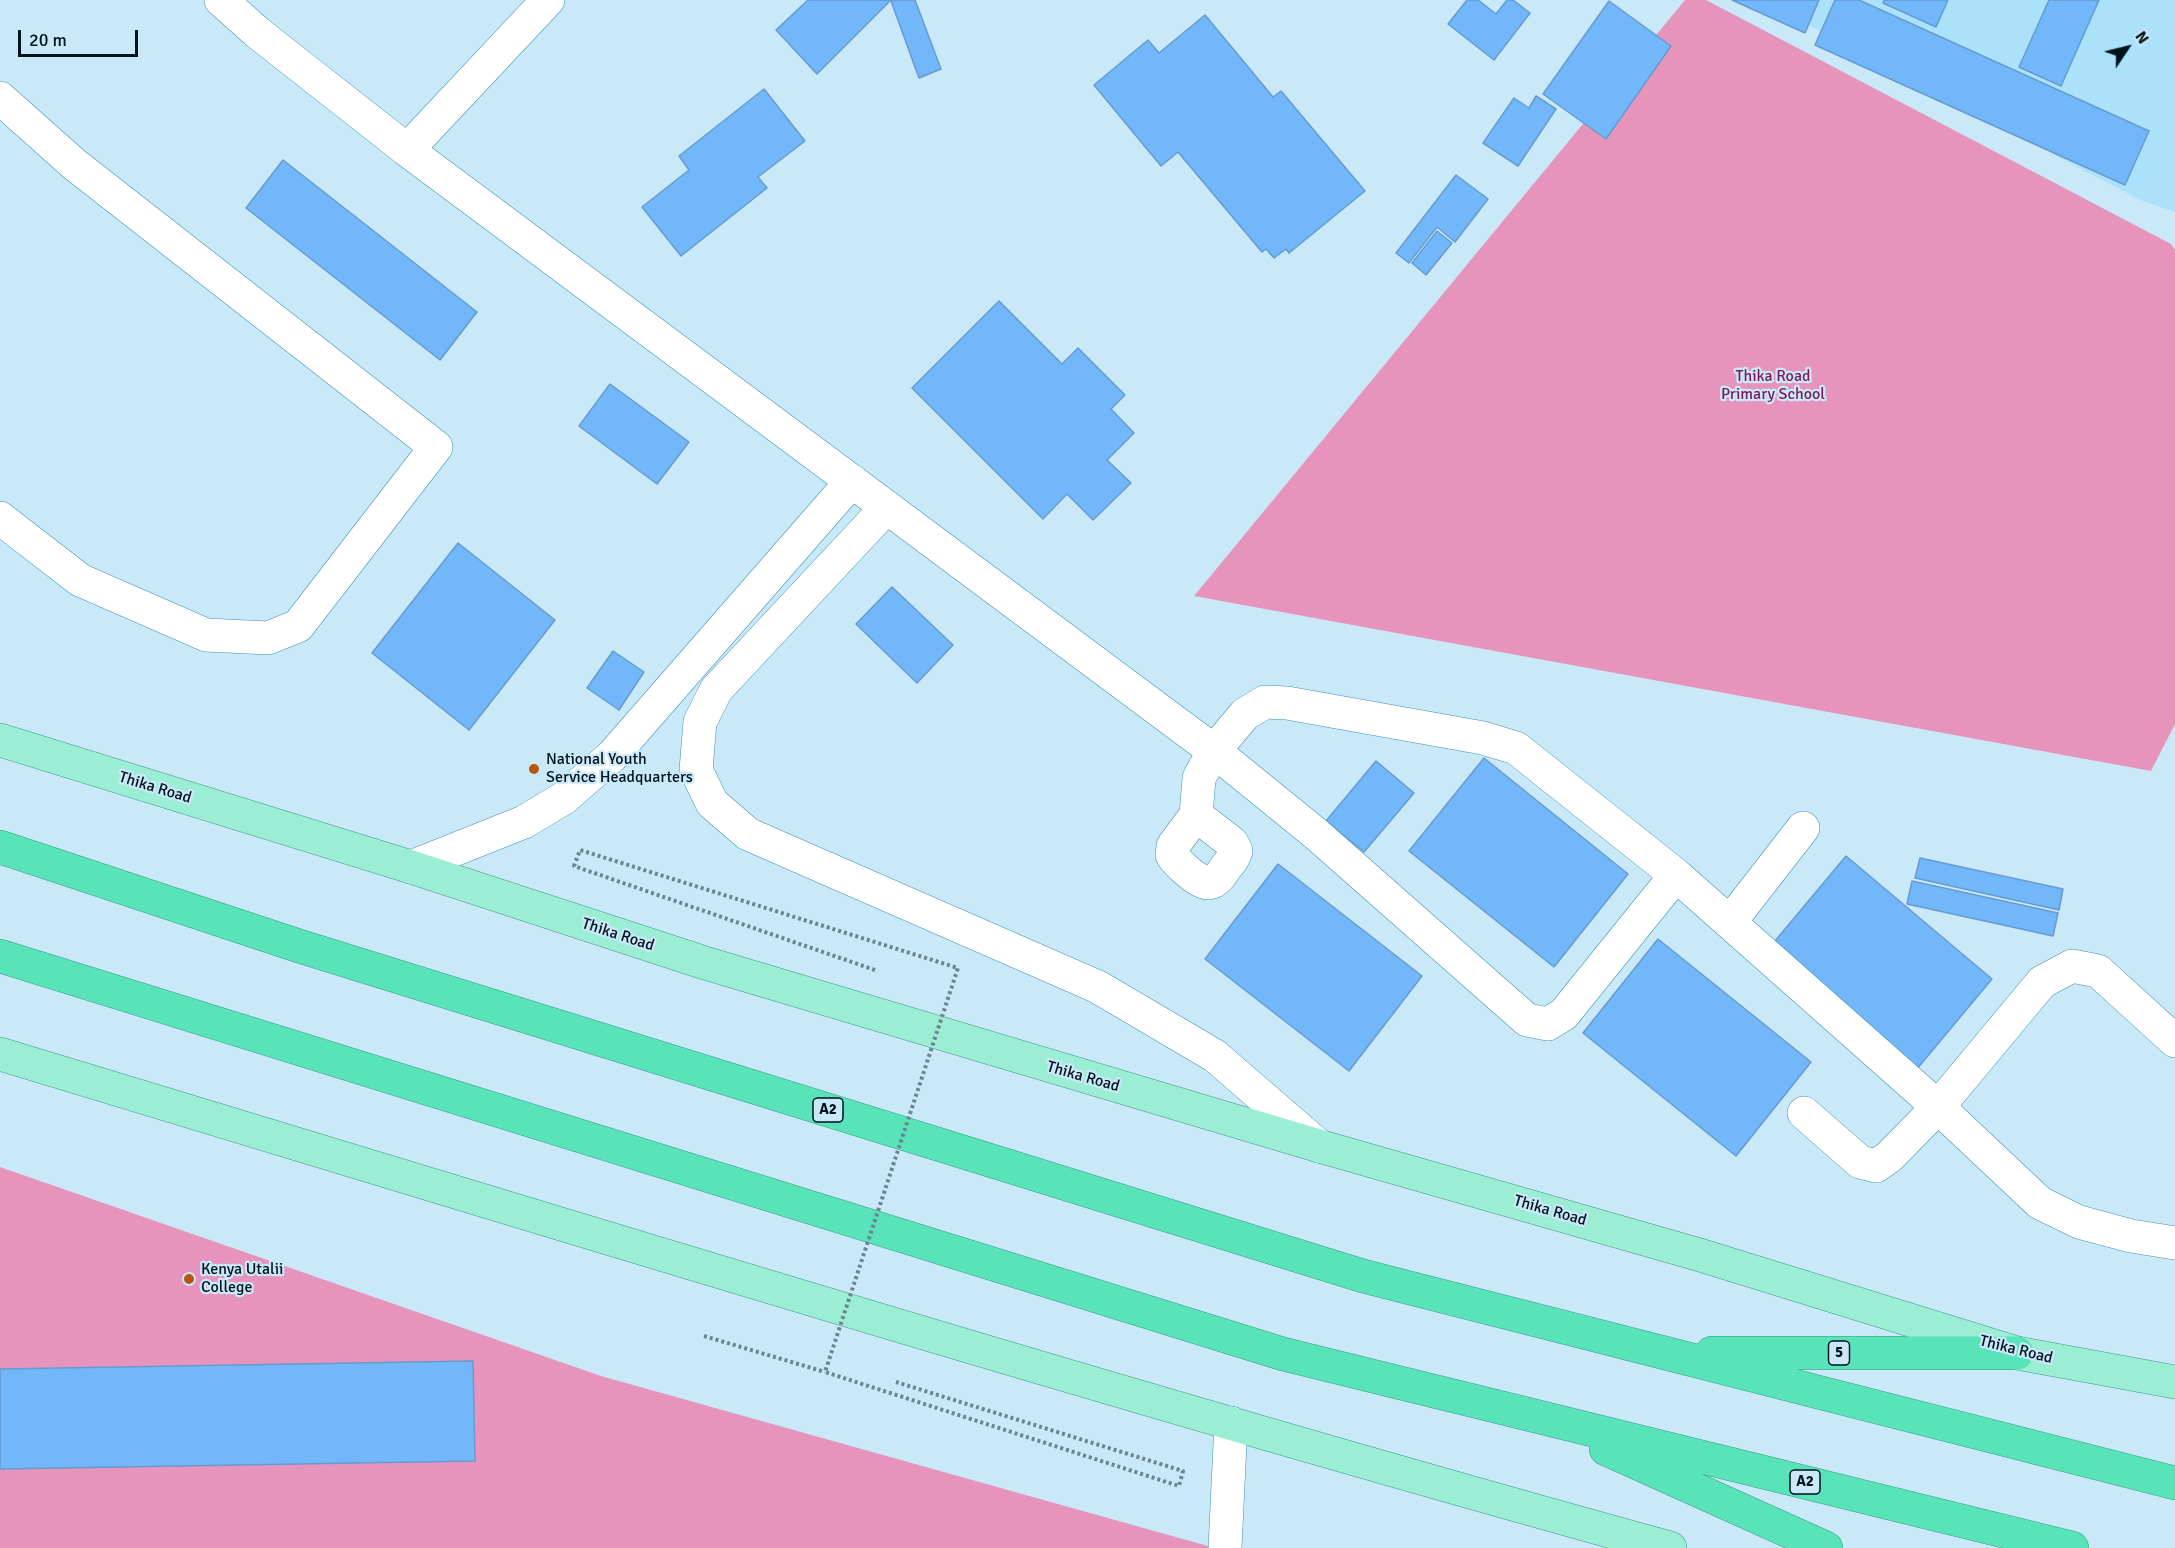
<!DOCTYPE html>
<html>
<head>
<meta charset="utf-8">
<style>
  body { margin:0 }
  #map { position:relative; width:2175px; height:1548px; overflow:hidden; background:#cae9f8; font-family:Signika,sans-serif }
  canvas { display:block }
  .north { position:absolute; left:2097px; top:18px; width:60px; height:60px; -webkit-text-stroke:4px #cae9f8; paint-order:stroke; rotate:55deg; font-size:16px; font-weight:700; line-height:24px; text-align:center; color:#00121c }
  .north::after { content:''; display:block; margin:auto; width:21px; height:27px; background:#00121c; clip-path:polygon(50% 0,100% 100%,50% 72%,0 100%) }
  .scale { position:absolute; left:18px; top:30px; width:120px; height:27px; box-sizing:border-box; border:3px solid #00121c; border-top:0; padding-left:8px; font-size:18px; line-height:21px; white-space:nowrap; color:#00121c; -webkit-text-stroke:4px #cae9f8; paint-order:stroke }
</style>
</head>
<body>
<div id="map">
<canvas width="2175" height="1548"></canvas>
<div class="north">N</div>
<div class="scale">20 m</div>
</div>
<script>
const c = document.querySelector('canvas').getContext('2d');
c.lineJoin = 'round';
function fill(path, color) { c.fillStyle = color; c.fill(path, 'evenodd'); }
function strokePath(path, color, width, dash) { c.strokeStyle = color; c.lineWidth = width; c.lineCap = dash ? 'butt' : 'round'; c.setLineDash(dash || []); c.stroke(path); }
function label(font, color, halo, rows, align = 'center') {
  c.font = font + ' Signika,sans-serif'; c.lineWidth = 4.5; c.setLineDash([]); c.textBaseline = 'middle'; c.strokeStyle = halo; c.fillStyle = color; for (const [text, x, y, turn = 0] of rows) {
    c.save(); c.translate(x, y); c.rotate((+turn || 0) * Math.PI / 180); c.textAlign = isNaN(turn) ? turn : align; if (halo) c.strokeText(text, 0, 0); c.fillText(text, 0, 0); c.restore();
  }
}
const built = new Path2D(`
  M1762 0H2175V212L2140 200Z`);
const green = new Path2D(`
  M1685 0H1706L2171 244 2175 250V724L2151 771 1194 596Z
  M0 1167 601 1376 1215 1548H0Z`);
const building = new Path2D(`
  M808 0H891L817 74 776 30Z
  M894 0H915L941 69 919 78 891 1Z
  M1467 0H1478L1496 14 1507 0H1513L1530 13 1494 60 1448 24Z
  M1732 0H1819L1805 33Z
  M1835 0H1859L2149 131 2125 185 1815 45Z
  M1884 0H1948L1936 27 1883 3Z
  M2049 0H2099L2061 86 2019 67Z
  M1609 1 1671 46 1606 139 1543 94Z
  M1205 15 1273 97 1281 91 1365 191 1289 253 1286 249 1274 258 1266 249 1262 252 1178 152 1161 166 1094 85 1148 40 1159 53Z
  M764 89 805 141 758 177 767 188 681 256 642 207 689 170 679 156Z
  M1536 96 1556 109 1518 166 1483 143 1514 98 1529 108Z
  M283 160 477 312 440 360 246 208Z
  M1456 175 1488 199 1455 242 1437 227 1409 263 1396 253Z
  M1437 231 1452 243 1426 275 1412 263Z
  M999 301 1062 364 1078 348 1125 395 1111 409 1134 433 1107 460 1131 483 1093 520 1067 494 1043 519 912 388Z
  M610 384 689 442 657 484 579 426Z
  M458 543 555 620 469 730 372 653Z
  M892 587 953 645 917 683 856 624Z
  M613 651 644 672 619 710 587 688Z
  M1484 758 1628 874 1554 967 1409 851Z
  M1376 761 1414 793 1364 852 1326 821Z
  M1846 856 1992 979 1916 1070 1770 947Z
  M1920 858 2063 889 2059 910 1915 878Z
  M1278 864 1422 976 1349 1071 1205 959Z
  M1912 881 2058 913 2053 936 1907 904Z
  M1658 939 1811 1062 1736 1156 1583 1033Z
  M473 1361 475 1461 0 1469V1369Z`);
const path = new Path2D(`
  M704 1336 825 1372`);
const minor = new Path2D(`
  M221 0 258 33 407 150 1214 751 1245 714 1265 702 1287 703 1483 738 1516 748 1676 875 1938 1107 2040 1203 2079 1222 2131 1236 2175 1243
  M0 98 74 164 436 447 298 626 268 638 206 635 80 580 0 518
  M407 150 548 0
  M887 507 716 690 700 722 696 770 712 803 748 834 1098 987 1215 1056 1319 1146
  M1196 815 1232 843 1236 851C1234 858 1231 862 1226 867 1222 873 1217 882 1209 883 1199 884 1177 863 1172 855L1173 846 1196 815 1199 778 1214 751 1315 833 1527 1020 1548 1024 1564 1014 1676 875
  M411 867 524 822 564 798 612 756 852 481
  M1730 922 1803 828
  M1804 1113 1860 1162 1876 1166 1889 1157 1938 1107 2042 982 2072 966 2098 971 2175 1041
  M1225 1548 1231 1423`);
const major = new Path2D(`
  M0 740 411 867 705 963 1319 1146 1700 1255 2017 1353 2175 1382
  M0 1054C556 1222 1111 1394 1670 1548`);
const highway = new Path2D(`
  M0 847 299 946 1363 1276 2175 1483
  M0 956 1283 1354 2072 1548
  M1712 1353H2017
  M1606 1449 1826 1548`);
const pathBridge = new Path2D(`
  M875 970 574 866 580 850 958 968 825 1372 1179 1486 1183 1471 896 1382`);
const markers = [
  [534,769,6,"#b65612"],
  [189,1279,6,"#b65612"]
];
const shields = [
  [828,1110,30],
  [1839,1353,21],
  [1805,1482,30]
];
const shieldNames = [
  ["A2",828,1110],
  ["5",1839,1353],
  ["A2",1805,1482]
];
const parkNames = [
  ["Thika Road",1773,377],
  ["Primary School",1773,395]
];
const poiNames = [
  ["National Youth",546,760],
  ["Service Headquarters",546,778],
  ["Kenya Utalii",201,1270],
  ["College",201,1288]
];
const streetNames = [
  ["Thika Road",155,788,17],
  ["Thika Road",618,935,18],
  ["Thika Road",1083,1077,16],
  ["Thika Road",1550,1211,16],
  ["Thika Road",2016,1350,14]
];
fill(built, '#ace1fa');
fill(green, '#e794bd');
fill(building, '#72b7fa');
strokePath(building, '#669bcf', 1.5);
strokePath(minor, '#3e92b6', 34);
strokePath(major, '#3a9a81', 34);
strokePath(highway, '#3a9a81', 34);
strokePath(path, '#6b8490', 4, [3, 3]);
strokePath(minor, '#fff', 33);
strokePath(major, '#9beed4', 33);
strokePath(highway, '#59e3b8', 33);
strokePath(pathBridge, '#6b8490', 4, [3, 3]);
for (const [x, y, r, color] of markers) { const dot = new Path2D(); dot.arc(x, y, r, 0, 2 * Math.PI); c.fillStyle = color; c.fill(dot); strokePath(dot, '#cae9f8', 2); }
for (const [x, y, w] of shields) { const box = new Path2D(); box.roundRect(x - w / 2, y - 12, w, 24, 4.5); c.fillStyle = '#cae9f8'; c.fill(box); strokePath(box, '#00121c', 1.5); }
label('bold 15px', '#00121c', null, shieldNames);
label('16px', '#7e1755', '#cae9f8', parkNames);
label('16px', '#00121c', '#cae9f8', poiNames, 'left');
label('16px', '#00121c', '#cae9f8', streetNames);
</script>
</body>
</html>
